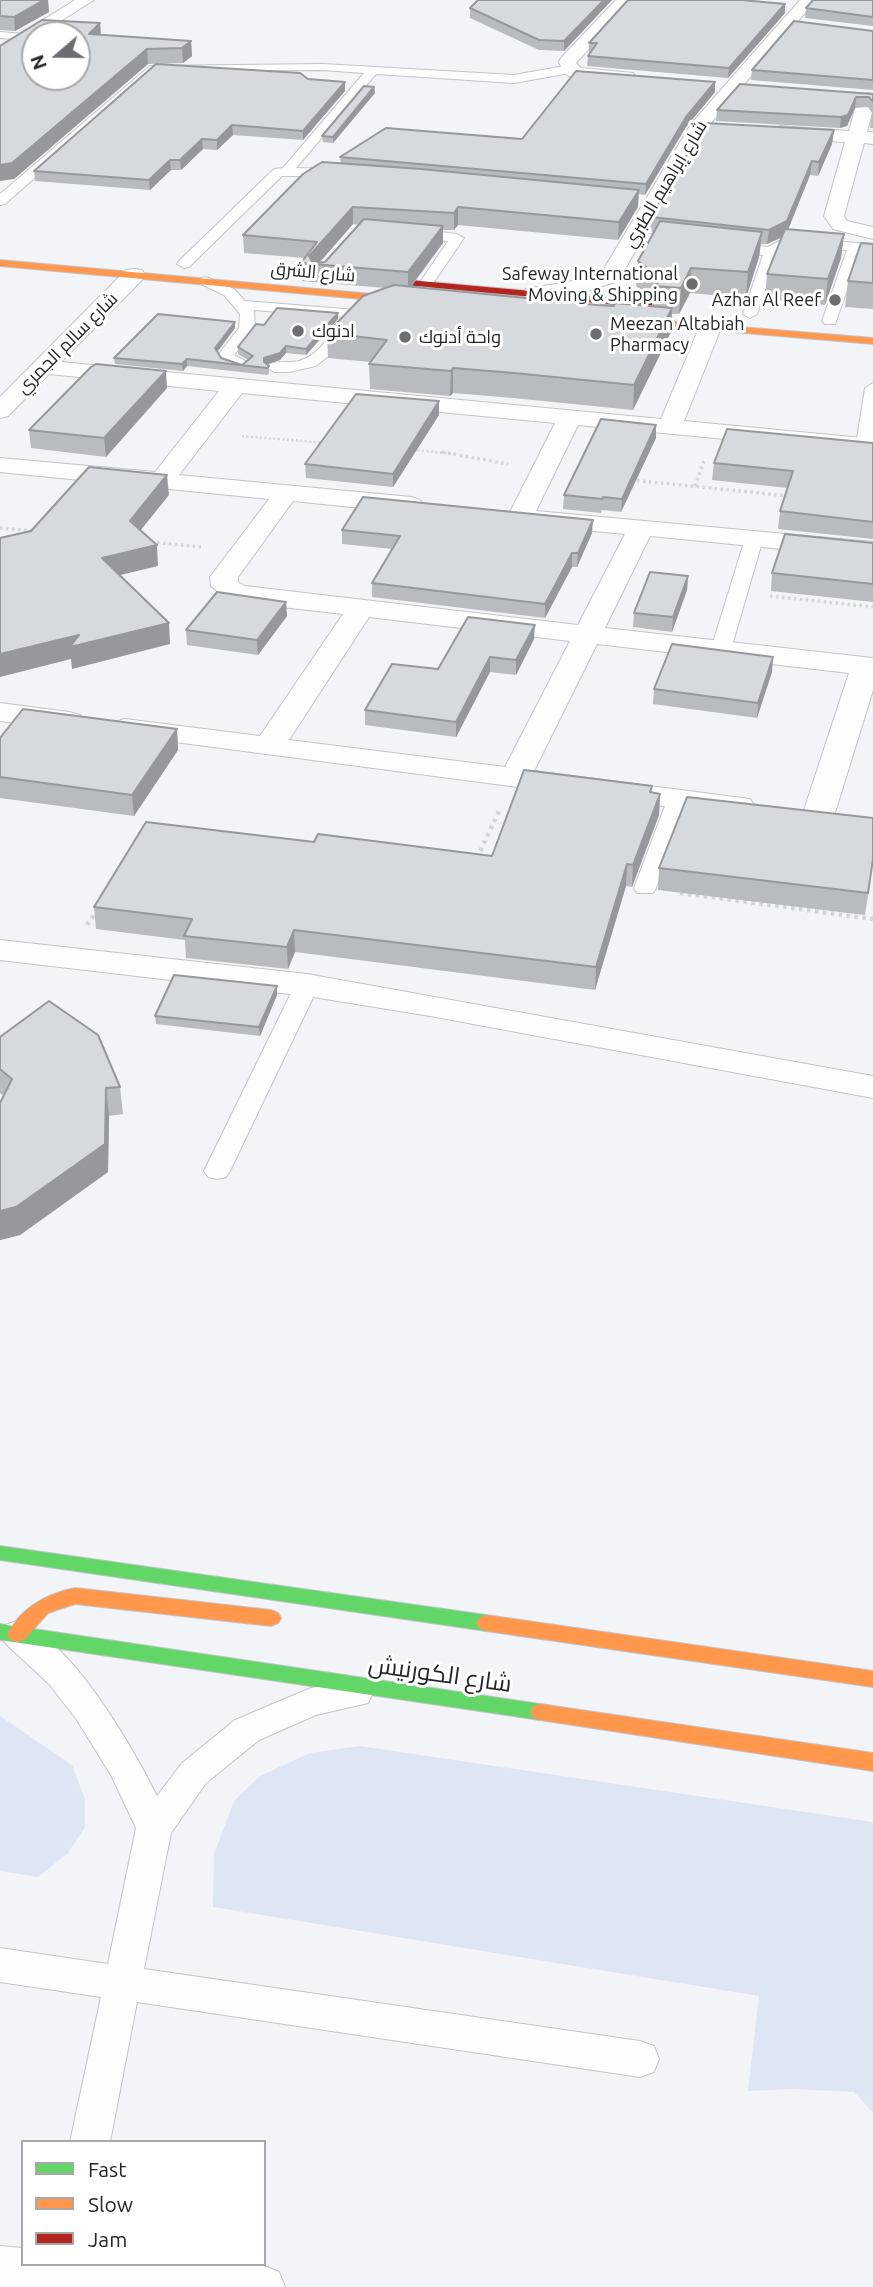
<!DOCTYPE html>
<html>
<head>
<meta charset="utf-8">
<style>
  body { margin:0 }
  #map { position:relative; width:873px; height:2287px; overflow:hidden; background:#f2f4f8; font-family:Ubuntu,sans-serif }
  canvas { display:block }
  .legend { position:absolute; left:21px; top:2140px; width:245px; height:126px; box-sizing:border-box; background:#fff; border:2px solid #a7a8aa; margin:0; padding:9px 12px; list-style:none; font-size:21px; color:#22252a }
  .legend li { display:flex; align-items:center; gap:14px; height:35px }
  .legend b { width:35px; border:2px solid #a7a8aa }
  .north { position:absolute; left:21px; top:21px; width:70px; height:70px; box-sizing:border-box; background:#fff; border:2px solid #a7a8aa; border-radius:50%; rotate:250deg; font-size:19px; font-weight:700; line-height:28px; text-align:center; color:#22252a }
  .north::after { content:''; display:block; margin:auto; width:24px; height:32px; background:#6b6d72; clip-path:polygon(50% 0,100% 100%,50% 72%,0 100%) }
</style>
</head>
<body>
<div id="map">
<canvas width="873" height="2287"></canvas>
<ul class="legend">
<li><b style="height:9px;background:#63d668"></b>Fast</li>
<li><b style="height:9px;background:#ff974d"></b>Slow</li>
<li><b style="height:9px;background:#b3261e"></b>Jam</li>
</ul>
<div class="north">N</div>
</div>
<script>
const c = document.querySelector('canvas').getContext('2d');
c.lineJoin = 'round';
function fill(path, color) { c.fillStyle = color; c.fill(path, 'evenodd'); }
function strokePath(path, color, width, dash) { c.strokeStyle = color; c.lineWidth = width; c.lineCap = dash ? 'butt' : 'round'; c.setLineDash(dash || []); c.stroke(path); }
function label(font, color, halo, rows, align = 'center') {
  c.font = font + ' Ubuntu,Cairo,sans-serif'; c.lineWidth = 6; c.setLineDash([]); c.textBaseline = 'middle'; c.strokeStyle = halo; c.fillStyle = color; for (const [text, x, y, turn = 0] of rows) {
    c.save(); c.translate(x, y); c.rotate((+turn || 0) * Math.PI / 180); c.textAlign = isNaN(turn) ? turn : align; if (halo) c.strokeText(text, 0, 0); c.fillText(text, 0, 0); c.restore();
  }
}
const green = new Path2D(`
  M0 1716 72 1765 85 1799V1827L68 1853 38 1877 0 1871Z
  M360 1746 873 1822V2113L854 2092 795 2089 748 2091 759 1996 213 1907 214 1854 234 1801 260 1776 310 1753Z`);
const pathFar2 = new Path2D(`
  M242 436 327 443
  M413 450 456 454`);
const pathFar1 = new Path2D(`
  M442 452 508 464
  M631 480 790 496
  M695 486 704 461
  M0 528 34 531
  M151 542 201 547
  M770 596 873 607`);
const path = new Path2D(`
  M477 858 500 809
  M680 893 873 919
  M87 925 98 909`);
const lane = new Path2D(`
  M0 32 25 34 31 37 25 40 0 38Z
  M323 64 514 75 570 65 576 69 570 73 514 83 376 74 296 168 344 169 351 173 349 176H282L189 267 184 268 177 264 179 261 274 169 283 168 364 73 323 70 156 71 5 204 0 205V194L150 66Z
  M407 228 457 234 464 238 430 288 425 289 418 285 448 241 402 235V229Z
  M633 232 687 238 694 242 687 246 628 239 626 236Z
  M785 238 873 244V252L861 251 835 324H825L822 321 847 250 788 246 777 254 757 314 750 318 743 314 763 255 725 251 718 247 725 243 768 247Z
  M206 277 234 289 245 301 357 310 364 314 355 318 332 353 316 366 289 372H274L266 367C275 359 288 364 299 361 319 356 331 333 343 317L254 310 255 328 234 355 251 364 243 369 222 362 218 355 239 328 240 314 224 295 201 284 199 281 201 278Z
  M873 383V441L870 449 864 450 856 445 865 388Z
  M754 534 763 539 731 649 728 653H714L711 649 745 539Z
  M679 792 687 793 690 798 656 888 653 893H637L634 888 668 798 671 793Z
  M307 978 316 980 319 985 230 1171 226 1177 217 1179 208 1177 204 1171 295 985 298 980Z
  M17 1621C71 1639 132 1746 157 1796L182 1763 235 1720 311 1688 356 1679 368 1683 373 1693 368 1703 316 1715 259 1740 206 1783 171 1833 144 1969 640 2041 654 2046 659 2059 654 2072 640 2077 137 2002 110 2142H70L101 1997 0 1982V1948L108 1964 136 1828 112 1777 77 1720 49 1684 5 1643 1 1634 5 1625Z
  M0 2246 23 2248V2264L264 2266 279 2272 285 2287H0Z`);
const street = new Path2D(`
  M75 0H94L0 59V47Z
  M616 0H633L576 63 581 68 633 73 636 77 633 81 571 77 564 73 559 62 561 58Z
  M800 0H816L705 130 618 281C593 289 552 305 526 299L523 294 526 289 573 281 602 272 691 124Z
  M867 93 873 94V109L867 132H873V144L864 143 844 216 847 221 873 227V239L833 229 824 216 845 142 780 138 771 132 780 126 849 131 858 98Z
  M134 269 142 270 145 275 142 280 61 362 661 419 699 328 702 323H718L721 328 684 421 873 439V453L578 425 536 511 873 542V558L650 536 605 628 873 658V690L834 816 829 823 818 826 807 823 802 816 849 673 597 644 534 771 750 799 755 806 750 813 739 816 114 734 110 728 114 722 125 719 260 736 343 614 238 602 228 600 211 586 210 577 269 499 0 472V458L155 472 219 391 49 374 8 416 0 418V397L126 270ZM242 393 555 423 508 516 512 522C523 524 529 523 541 526L625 534 578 625 245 586 238 582V577L293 501 411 513 420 510 424 505 420 500 411 497 179 475ZM369 617 570 641 505 767 289 740Z
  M0 703 69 712 80 715 84 721 80 727 69 730 0 721Z
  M0 940 307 974 873 1076V1098L430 1016 307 996 0 960Z`);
const fast = new Path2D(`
  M0 1546 486 1615 493 1618 496 1623 493 1628 486 1631 0 1560Z
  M0 1624 540 1704 547 1706 550 1712 547 1718 540 1720 0 1640Z`);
const slow = new Path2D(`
  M0 260 416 298 420 301 416 304 0 266Z
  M619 317 873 338V344L616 322 614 320Z
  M75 1588 271 1610 278 1613 281 1618 278 1623 271 1626 75 1604 48 1613 24 1640 17 1642 10 1640 7 1634C22 1607 46 1594 75 1588Z
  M486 1615 873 1671V1687L486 1631 479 1628 476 1623 479 1618Z
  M540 1704 873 1753V1771L540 1720 533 1718 530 1712 533 1706Z`);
const jam = new Path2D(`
  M387 278 651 302 655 305 651 308 384 283 383 281Z`);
const wall = new Path2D(`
  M0 0H48L49 12 15 31 0 30Z
  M612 0 564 51 539 50 470 18V8Z
  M873 0V26L805 18 806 8Z
  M785 13 728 78 587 66 588 56 590 53H589V43Z
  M100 23 101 35 191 41 192 56 183 63 148 64 14 179Z
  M873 31V90L751 80 752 70Z
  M308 79 345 91 303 140 233 135 217 150 203 149 181 170H171L150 190 35 181 34 171Z
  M715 82V92L686 127 645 195 638 194V207L618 240 458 225 454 230H443V243L411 287 597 305 652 307V298L636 286 638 261 654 232 650 231 651 217 834 130 832 144 818 176 810 175 788 229 844 234 841 258 825 305 765 299 767 274 781 238 767 244H761L759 257 746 298 690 293 679 314H672L671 332 633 410 513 398 453 393 450 396 370 389 369 364 370 362 328 358 327 333 385 288 302 281 301 263 305 258 244 253 243 235 341 163 340 157 522 139ZM353 224 359 225 325 262H320Z
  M374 87 375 93 333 143 323 142 322 136Z
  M873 94V128H870L872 113 868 107 855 108 847 126 840 128 716 121 717 110Z
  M873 244V309L845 307 848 281Z
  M338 319 306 355 286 353 280 360 267 364 269 366V373L268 375 187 366 183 371 115 364 114 358 235 322V328L217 352 221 358 242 365 248 360 238 354V347L264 325Z
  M167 388 106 457 31 448 29 430Z
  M439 415 393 487 306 478 305 464Z
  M656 438 621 512 602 510 601 513 563 509 564 495Z
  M873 443V539L778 529 780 511 788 488 712 480 714 463Z
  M342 530 592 533 577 567H572L545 618 372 597V583L393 549 342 544Z
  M873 543V602L771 591 772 573Z
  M688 576 687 590 672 632 633 627 634 613Z
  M286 602 287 616 258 655 187 645 186 630Z
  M534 639 516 675 490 672 456 737 365 725V710L438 669Z
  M772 672 757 718 653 704 654 689Z
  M177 729 178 750 134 816 0 798V738Z
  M652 793 660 794 659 815 632 887 626 886 595 990 295 952 288 969 186 958 185 940 96 929 94 907 314 842 492 856Z
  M873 862 865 915 658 890 659 868Z
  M277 995 260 1036 156 1024 155 1016Z
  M0 1037 120 1087 123 1114 109 1116 108 1172 20 1235 0 1240V1103L4 1096 0 1093Z`);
const shadedWall = new Path2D(`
  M44 0H48L49 12 15 31 14 17Z
  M604 0H612L564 51V41Z
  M785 4V13L728 78 729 68Z
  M100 23 101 37 89 34Z
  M191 41 192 56 183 63 182 48Z
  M147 49 148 64 14 179 0 181V165Z
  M345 82V91L303 140V131Z
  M715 82V92L686 127 645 195 646 184 686 117Z
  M374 87 375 93 333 143V137Z
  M856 97 855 108 847 126 840 128 841 117Z
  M232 125 233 135 217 150V140Z
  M834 130 832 144 818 176 819 162Z
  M202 139 203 149 181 170 180 160Z
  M170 160 171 170 150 190 149 180Z
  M812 161 810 175 786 235 767 244 769 230Z
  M639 190 638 207 618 240 619 222Z
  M353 207V224L318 264H309V256Z
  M458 207V225L454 230V213Z
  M443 226V243L408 290V272Z
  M762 232 759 257 746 298 748 272Z
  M844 234 841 258 825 305 828 279Z
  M691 268 690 293 679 314 681 288Z
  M672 308 671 332 633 410 634 385Z
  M338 313V319L306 355V349Z
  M235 322V328L215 355V348Z
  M286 346V353L280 360 265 365 264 369V358Z
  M187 359V366L183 371 182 364Z
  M453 368V393L450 396 451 371Z
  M166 371 167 388 106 457 104 438Z
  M439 401V415L393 487V474Z
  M656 425V438L621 512 622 499Z
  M167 475 169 495 132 541 130 521Z
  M593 520 592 533 577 567 578 553Z
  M157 545 158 566 104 579 102 558Z
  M572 553V567L545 618V604Z
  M688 576 687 590 672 632 673 617Z
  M286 602 287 616 258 655 257 640Z
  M169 623 170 644 72 669 71 659 0 677V654L79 635Z
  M535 625 534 639 516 675V660Z
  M490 657V672L456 737V722Z
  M773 657 772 672 757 718 758 703Z
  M177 729 178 750 134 816 132 795Z
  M660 794 659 815 632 887 633 865Z
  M627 864 626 886 595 990 596 967Z
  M294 930 295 952 288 969 287 947Z
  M277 986V995L260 1036 259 1027Z
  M106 1088 109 1116 108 1172 20 1235 0 1240V1211Z`);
const building = new Path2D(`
  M0 0H44L14 17 0 16Z
  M478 0H604L564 41 539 40 470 8Z
  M628 0H742L785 4 729 68 588 56 597 43H589Z
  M813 0H873V17L806 8Z
  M42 20 100 23 89 34 191 41 182 48 147 49 12 163 0 165V46ZM35 35H77V77H35Z
  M794 21 873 31V80L752 70Z
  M156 64 300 73 308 79 345 82 303 131 232 125 217 140 202 139 180 160H170L149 180 34 171Z
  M576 71 715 82 686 117 646 184 340 157 386 128 522 139Z
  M740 84 873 94V102L869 97H856L848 115 841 117 717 110Z
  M364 86 374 87 333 137 322 136Z
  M705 123 834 130 819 162 812 161 787 221 769 230 651 217Z
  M322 162 421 169 639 190 619 222 458 207 454 213 353 207 309 256 313 263 325 262 364 219 443 226 408 272 301 263 317 242 243 235 303 174Z
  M660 221 762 232 748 272 691 268 681 288 653 286 657 285 659 277 638 261Z
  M785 229 844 234 828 279 767 274Z
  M861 243 873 244V283L848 281Z
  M394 285 597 305 614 306 615 303 672 308 634 385 514 373 453 368 451 371 369 364 387 340 327 333 363 296Z
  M277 308 338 313 306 349 286 346 280 353 264 358V362L269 366 267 368 187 359 182 364 114 358 158 314 235 322 215 348 221 358 242 365 253 356 238 347 256 324 264 325Z
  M96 364 166 371 104 438 29 430 91 367Z
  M356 394 439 401 393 474 305 464Z
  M601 419 656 425 622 499 603 497 602 499 564 495Z
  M727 429 873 443V522L780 511 793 471 714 463Z
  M89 467 167 475 130 521 157 545 102 558 169 623 70 647 79 635 0 654V538L31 531Z
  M363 497 593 520 578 553H572L545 604 372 583 400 536 342 530Z
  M785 534 873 543V584L772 573Z
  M650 572 688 576 673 617 634 613Z
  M217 592 286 602 257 640 186 630Z
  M468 617 535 625 516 660 490 657 456 722 365 710 392 664 438 669Z
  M672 644 773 657 758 703 654 689Z
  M23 709 177 729 132 795 0 777V738Z
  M524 770 652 786 650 792 660 794 633 865 627 864 596 967 294 930 287 947 184 936 192 919 94 907 146 822 314 842 318 834 492 856Z
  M687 797 873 818V859L868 893 659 868Z
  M174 975 277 986 259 1027 155 1016Z
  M49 1001 98 1035 120 1087 106 1088 105 1144 16 1207 0 1211V1103L12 1079 0 1069V1037Z`);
const markers = [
  [692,284,7,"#6b6d72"],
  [835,300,7,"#6b6d72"],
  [298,331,7,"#6b6d72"],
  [596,334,7,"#6b6d72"],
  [405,337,7,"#6b6d72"]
];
const farStreetnames = [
  ["شارع إبراهيم الطبري",665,184,-59],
  ["شارع الشرق",313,272,5],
  ["شارع سالم الجمري",67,343,-45]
];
const farPoinames = [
  ["Safeway International",678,274,"right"],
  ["Moving & Shipping",678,295,"right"],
  ["Azhar Al Reef",821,300,"right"],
  ["Meezan Altabiah",610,324],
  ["Pharmacy",610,345],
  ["ادنوك",312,331],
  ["واحة أدنوك",419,337]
];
const nearStreetnames = [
  ["شارع الكورنيش",440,1674,8]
];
fill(green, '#dee6f4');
strokePath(lane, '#c2c4c9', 2);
strokePath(street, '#c2c4c9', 2);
strokePath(fast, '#c2c4c9', 2);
strokePath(slow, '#c2c4c9', 2);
strokePath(jam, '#c2c4c9', 2);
strokePath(pathFar2, '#d4d5d7', 2.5, [2, 2.5]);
strokePath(pathFar1, '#d4d5d7', 3.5, [2.5, 3.5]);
strokePath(path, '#d4d5d7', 4.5, [3.5, 4.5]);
fill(lane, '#fdfdfe');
fill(street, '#fdfdfe');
fill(fast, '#63d668');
fill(slow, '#ff974d');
fill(jam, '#b3261e');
fill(wall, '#b8bbbf');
fill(shadedWall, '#96989b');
fill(building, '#d6d9de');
strokePath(building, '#96989b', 2);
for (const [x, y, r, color] of markers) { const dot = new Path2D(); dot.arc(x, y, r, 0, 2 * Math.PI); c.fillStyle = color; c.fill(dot); strokePath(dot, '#fff', 2.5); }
label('18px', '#22252a', '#fff', farStreetnames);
label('18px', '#22252a', '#fff', farPoinames, 'left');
label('24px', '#22252a', '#fff', nearStreetnames);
</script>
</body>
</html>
